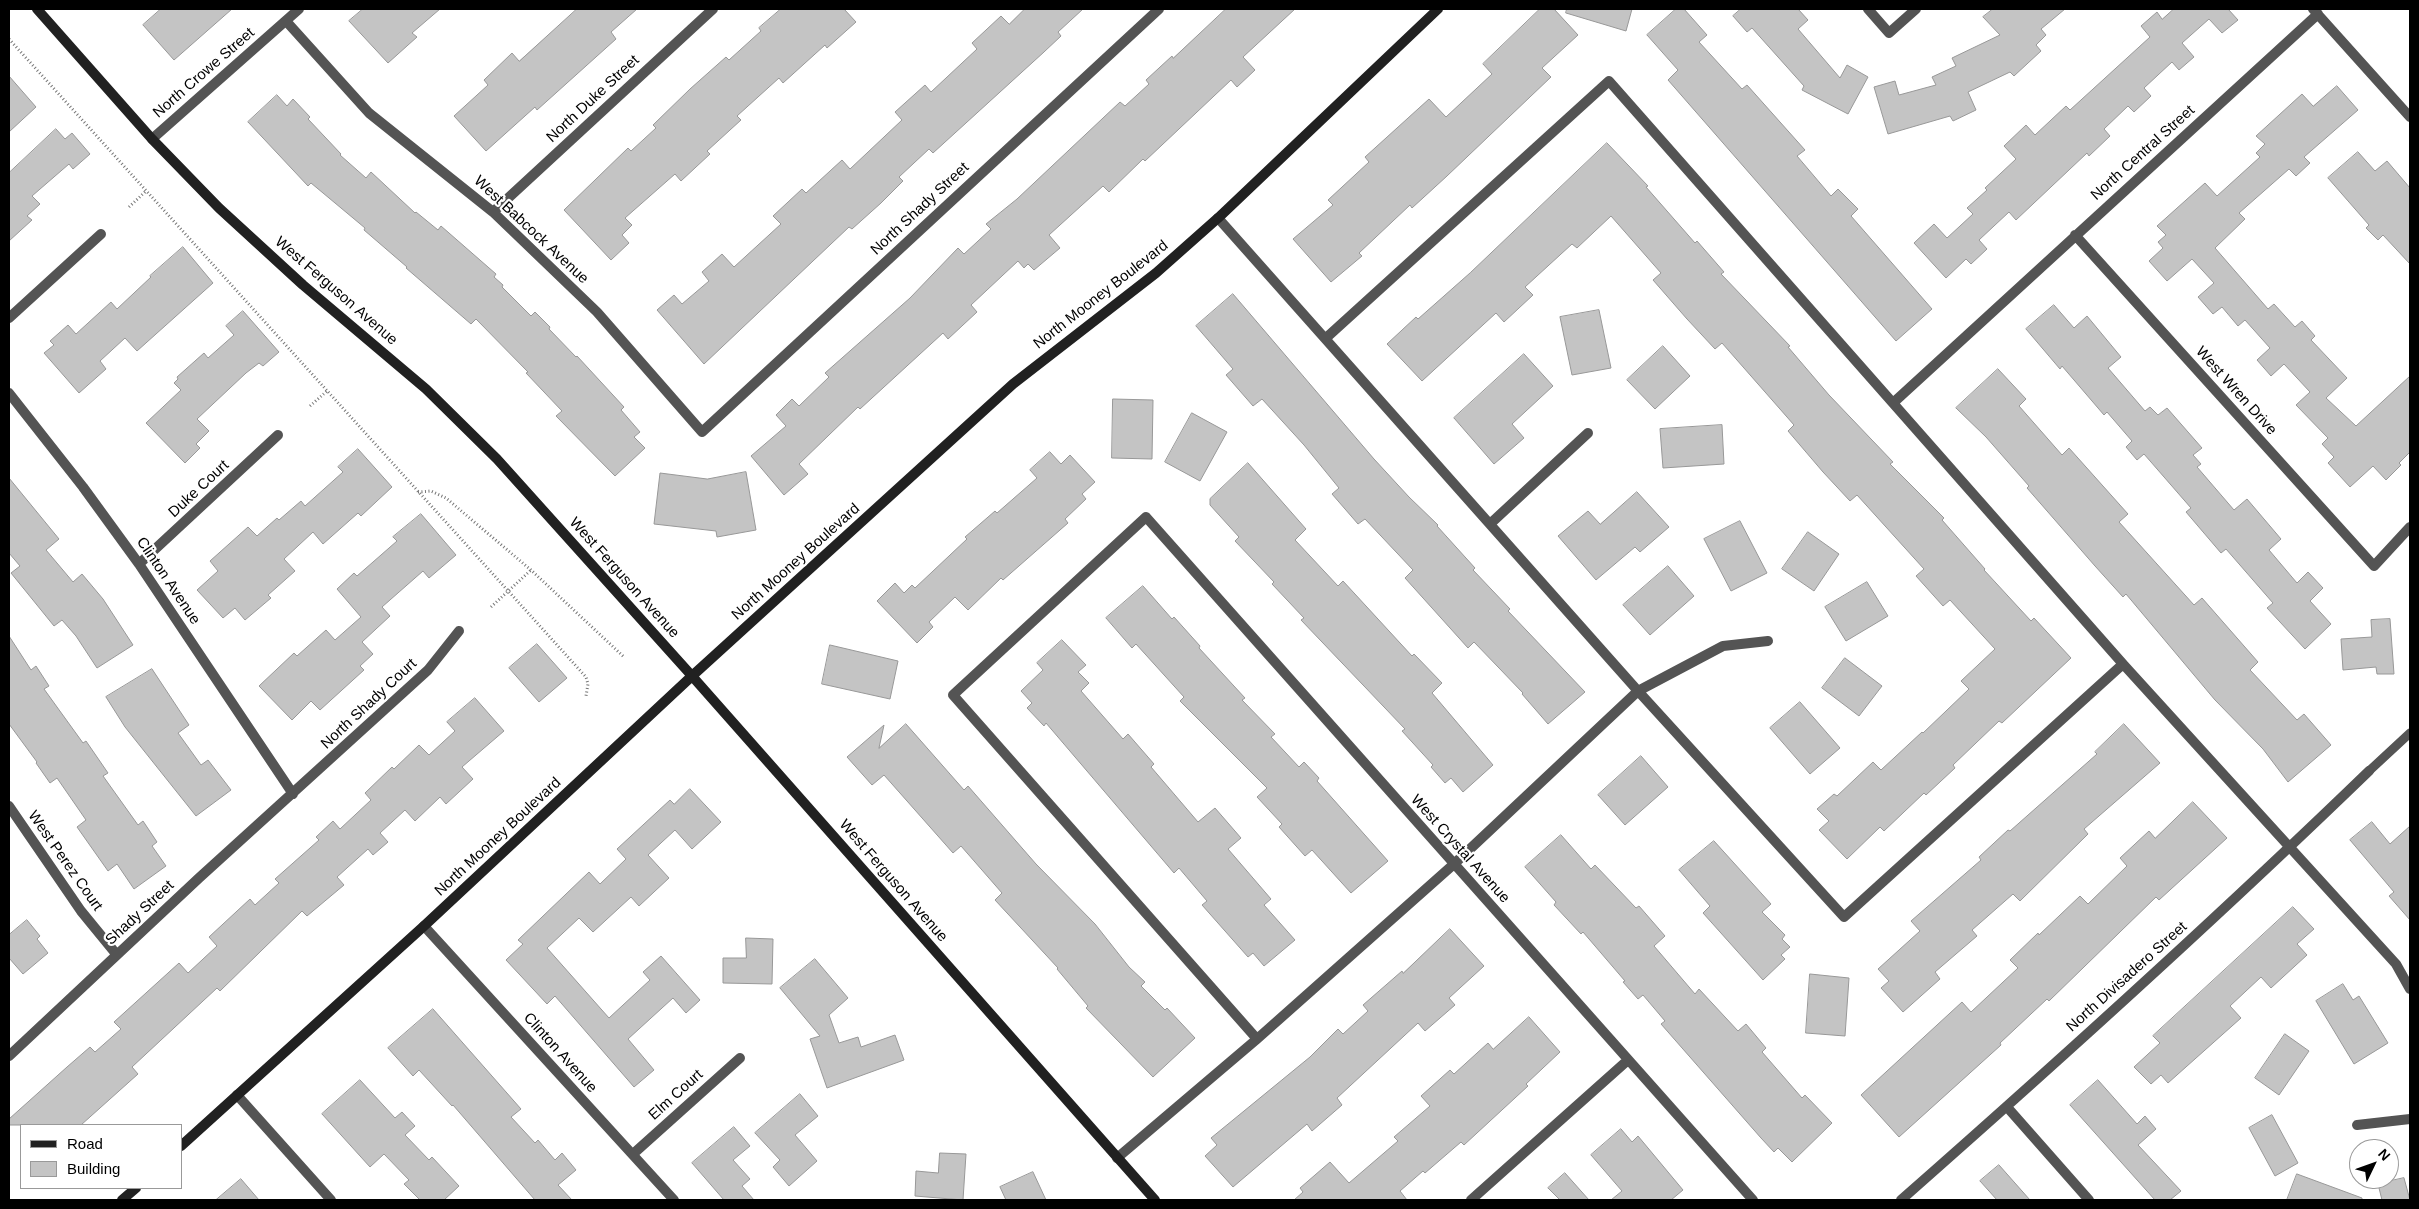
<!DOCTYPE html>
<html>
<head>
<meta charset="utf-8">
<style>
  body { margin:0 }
  #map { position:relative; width:2419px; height:1209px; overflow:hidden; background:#fff; font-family:Helvetica,sans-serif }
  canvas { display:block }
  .frame { position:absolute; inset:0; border:10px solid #000; pointer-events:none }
  .legend { position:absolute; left:20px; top:1124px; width:162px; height:65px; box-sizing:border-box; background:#fff; border:1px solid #999; margin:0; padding:6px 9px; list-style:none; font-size:15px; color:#000 }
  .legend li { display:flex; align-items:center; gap:10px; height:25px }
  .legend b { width:25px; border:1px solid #999 }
  .north { position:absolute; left:2349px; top:1139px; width:50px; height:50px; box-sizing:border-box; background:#fff; border:1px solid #999; border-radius:50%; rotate:48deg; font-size:14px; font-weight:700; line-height:20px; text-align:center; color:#000 }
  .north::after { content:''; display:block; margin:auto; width:18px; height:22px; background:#000; clip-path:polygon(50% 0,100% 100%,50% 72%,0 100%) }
</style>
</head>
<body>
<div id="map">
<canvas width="2419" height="1209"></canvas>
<div class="frame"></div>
<ul class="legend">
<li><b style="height:6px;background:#212121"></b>Road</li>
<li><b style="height:14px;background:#c4c4c4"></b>Building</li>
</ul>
<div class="north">N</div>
</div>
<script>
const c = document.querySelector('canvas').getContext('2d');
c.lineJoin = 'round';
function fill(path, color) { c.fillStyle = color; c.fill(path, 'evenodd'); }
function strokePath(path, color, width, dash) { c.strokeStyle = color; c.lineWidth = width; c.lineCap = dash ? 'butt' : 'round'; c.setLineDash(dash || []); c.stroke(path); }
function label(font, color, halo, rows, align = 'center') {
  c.font = font + ' Helvetica,sans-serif'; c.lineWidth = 4.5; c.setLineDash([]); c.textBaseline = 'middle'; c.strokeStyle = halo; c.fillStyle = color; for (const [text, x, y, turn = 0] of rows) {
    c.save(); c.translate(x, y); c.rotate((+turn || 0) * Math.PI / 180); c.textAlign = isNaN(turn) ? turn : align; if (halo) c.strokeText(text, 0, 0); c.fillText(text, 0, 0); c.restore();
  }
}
const building = new Path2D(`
  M161 9H232L174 60 143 25Z
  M363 9H440L412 33 417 37 388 63 349 21Z
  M577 9H637L611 32 616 39 537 110 535 107 486 151 454 116 488 85 484 80 512 53 519 61Z
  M781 9H844L856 22 827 48 825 45 783 83 779 78 737 116 741 120 707 151 710 154 681 181 675 174 625 218 632 225 622 235 629 243 611 260 564 210 628 148 631 151 656 128 653 125 690 89 726 57 729 60 761 31 759 28Z
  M1025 9H1083L1058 32 1061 36 1044 52 933 153 929 149 899 177 903 181 881 203 852 229 849 227 704 364 657 310 674 295 682 304 709 281 702 272 722 254 734 267 781 224 773 216 802 189 806 193 842 160 850 169 902 120 895 112 925 85 931 92 977 49 972 43 1001 16 1009 24Z
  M1226 9H1295L1243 57 1255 70 1237 87 1231 80 1145 161 1143 159 1109 192 1103 186 1049 235 1060 248 1034 270 1028 264 1024 268 1018 261 971 305 977 312 948 339 943 333 860 409 858 407 799 464 808 474 784 495 751 456 786 426 776 415 792 399 799 406 829 377 825 373 910 298 958 248 964 254 991 229 986 224 1017 199 1120 102 1125 106 1149 84 1146 80 1172 56 1173 58Z
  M1540 9H1554L1578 35 1542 68 1551 77 1447 176 1412 208 1410 205 1359 253 1362 256 1331 282 1293 239 1333 205 1328 200 1369 162 1365 157 1429 99 1446 117 1492 74 1483 64Z
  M1567 9H1632L1626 31 1566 13Z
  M1676 9H1684L1707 35 1699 42 1742 89 1747 85 1805 150 1797 156 1831 196 1838 189 1858 209 1851 216 1932 309 1896 341 1668 80 1678 70 1647 35Z
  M1741 9H1798L1808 20 1798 29 1840 78 1847 65 1868 77 1848 114 1802 90 1804 86 1752 28 1747 32 1733 16Z
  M1993 9H2065L2041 29 2046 35 2036 45 2041 51 2014 76 2010 72 1968 92 1976 110 1953 121 1950 116 1888 134 1874 87 1895 81 1899 95 1936 85 1932 77 1956 66 1952 58 2000 35 1983 17Z
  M2174 9H2228L2238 20 2222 33 2209 19 2182 43 2194 57 2179 70 2172 62 2144 88 2151 96 2134 112 2128 106 2104 129 2110 136 2089 156 2087 153 2016 220 2009 212 1979 240 1987 249 1971 264 1966 259 1946 278 1914 243 1934 224 1947 238 1973 214 1967 208 1987 190 1985 188 2016 159 2004 146 2026 125 2035 135 2066 106 2070 110 2150 37 2141 26 2157 12 2162 19Z
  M9 76 36 107 9 132Z
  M2337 86 2358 110 2304 157 2310 163 2296 176 2289 169 2239 213 2245 219 2215 248 2268 309 2274 304 2295 327 2302 321 2315 336 2311 340 2347 378 2326 398 2356 426 2410 376V452L2399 463 2401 465 2386 480 2373 466 2350 487 2328 463 2334 457 2322 444 2328 438 2296 405 2310 392 2284 364 2271 376 2257 360 2270 348 2245 320 2238 326 2222 307 2213 314 2198 297 2214 283 2192 259 2167 281 2149 261 2163 248 2158 242 2166 235 2157 226 2205 183 2217 196 2260 157 2256 153 2265 144 2256 136 2302 94 2313 106Z
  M277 95 287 106 293 99 310 117 308 119 341 154 340 155 366 178 371 172 415 213 416 212 438 230 441 226 496 274 494 277 503 285 502 287 531 316 535 312 550 327 549 329 576 357 577 356 624 407 621 410 640 432 634 437 645 448 615 476 556 416 562 411 526 373 528 372 476 319 471 324 406 268 407 267 364 230 365 228 311 183 308 186 248 122Z
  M56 129 65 139 72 133 90 154 73 169 69 164 32 196 40 204 27 216 32 220 9 241V173Z
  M1607 143 1648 186 1646 187 1695 243 1697 241 1724 272 1721 274 1790 346 1788 347 1829 395 1893 462 1890 464 1944 518 1942 520 1985 569 1984 570 2031 621 2034 618 2071 658 2002 723 1999 721 1953 765 1955 768 1926 795 1924 793 1884 831 1880 827 1847 859 1819 830 1829 821 1817 809 1834 794 1837 796 1873 762 1881 770 1922 732 1923 733 1969 689 1961 681 1995 649 1950 600 1943 606 1916 576 1924 569 1857 495 1850 501 1823 472 1788 431 1794 425 1722 343 1715 349 1687 319 1653 280 1661 273 1611 216 1577 248 1572 244 1525 287 1533 295 1504 322 1496 313 1422 381 1387 344 1416 317 1418 319 1470 273Z
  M2358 152 2375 171 2387 161 2410 188V264L2383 235 2378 240 2366 228 2369 225 2328 178Z
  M183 247 213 283 137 351 125 338 100 361 106 369 79 393 44 353 54 345 50 341 68 325 76 334 111 302 117 309 151 277 150 276Z
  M1233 294 1374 459 1409 497 1438 525 1437 526 1475 568 1473 570 1510 609 1508 611 1585 692 1548 724 1522 694 1523 693 1474 642 1468 648 1405 578 1413 570 1365 519 1358 524 1332 494 1339 488 1304 445 1262 399 1253 406 1226 375 1233 369 1196 326Z
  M2054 305 2074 328 2087 316 2121 357 2108 368 2145 411 2150 407 2158 415 2167 408 2202 448 2193 455 2201 464 2197 467 2234 510 2247 499 2281 539 2269 550 2297 583 2308 572 2323 588 2310 601 2331 624 2305 649 2267 608 2273 603 2226 549 2221 553 2186 512 2191 508 2144 454 2137 460 2126 447 2132 441 2107 412 2104 415 2062 366 2060 369 2026 329Z
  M1599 310 1611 368 1572 375 1560 317Z
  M243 311 279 352 263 366 259 363 246 373 197 419 209 431 196 444 200 448 185 463 146 423 181 390 174 383 178 379 177 377 204 353 208 358 234 335 226 326Z
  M1663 346 1690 376 1655 409 1627 380Z
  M1524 354 1553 386 1512 424 1524 438 1494 464 1454 418Z
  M1998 369 2026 399 2019 406 2062 455 2069 448 2128 514 2119 522 2194 605 2202 598 2258 662 2250 670 2297 720 2304 714 2331 745 2288 782 2263 749 2215 700 2126 594 2123 597 2095 566 2027 488 2029 486 1986 437 1956 408Z
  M1113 399 1153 400 1152 459 1112 458Z
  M1192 413 1227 432 1200 481 1165 462Z
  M1722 425 1724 464 1663 468 1660 429Z
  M358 449 392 487 361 516 358 513 323 544 313 532 284 559 295 571 268 595 271 598 245 620 235 608 223 618 197 590 218 571 210 561 248 527 257 536 277 518 279 520 301 501 305 506 343 472 338 467Z
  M1050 452 1061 464 1070 455 1095 482 1082 494 1086 499 1065 519 1068 523 1003 580 1001 578 968 610 955 597 929 622 933 627 917 643 877 601 895 583 904 593 912 585 915 588 967 539 965 537 995 511 997 513 1037 478 1030 470Z
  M1248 463 1306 529 1295 540 1338 586 1343 581 1412 656 1414 654 1442 683 1432 693 1493 765 1463 792 1451 778 1445 783 1431 767 1433 765 1402 731 1405 729 1301 620 1304 618 1272 584 1274 582 1235 541 1239 537 1210 505V499Z
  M746 472 756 530 717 537 716 531 654 524 660 473 707 479Z
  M9 478 59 539 46 550 73 582 82 574 103 599 133 645 97 668 76 636 62 620 54 626 11 573 20 566 9 553Z
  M1637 492 1669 527 1640 552 1635 547 1596 580 1558 536 1588 511 1600 524Z
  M421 514 456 555 429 578 423 571 382 607 390 616 362 642 373 654 360 666 364 670 320 710 311 701 292 720 259 686 294 653 297 656 326 630 335 640 361 617 337 589 354 573 357 576 397 541 393 537Z
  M1740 521 1767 573 1731 591 1704 539Z
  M1808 532 1839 554 1814 591 1782 569Z
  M1668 566 1694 596 1650 635 1623 605Z
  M1867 582 1888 616 1846 641 1825 607Z
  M1143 586 1172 619 1174 617 1200 646 1199 648 1245 698 1242 700 1275 734 1271 737 1299 767 1304 762 1319 778 1317 781 1388 861 1351 893 1312 850 1305 856 1279 827 1282 824 1257 797 1267 788 1180 701 1184 697 1136 644 1132 648 1106 618Z
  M2390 619 2394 674H2377L2376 667 2343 670 2341 639 2372 637 2371 620Z
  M9 636 31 670 36 666 49 686 44 689 83 743 86 741 108 773 103 776 138 825 143 821 157 842 152 846 166 866 134 889 117 864 108 871 77 827 86 820 57 778 50 783 36 763 37 762 9 724Z
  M1062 640 1086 665 1078 672 1089 683 1081 691 1123 739 1128 734 1154 764 1151 767 1198 822 1215 808 1241 838 1228 849 1271 899 1264 905 1295 940 1264 966 1253 953 1248 957 1202 905 1207 901 1179 868 1174 873 1046 723 1044 726 1027 708 1032 703 1021 691 1043 670 1037 663Z
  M537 644 567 678 539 702 509 668Z
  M830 645 898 661 890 699 822 684Z
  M1845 658 1882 686 1859 716 1822 688Z
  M152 669 189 725 178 733 201 765 208 760 231 790 196 816 125 727 106 697Z
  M475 698 504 731 462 767 473 779 446 804 440 797 415 821 405 810 380 833 388 842 373 855 368 849 337 877 344 885 307 916 302 911 220 991 217 988 132 1067 138 1074 81 1125H9V1119L67 1067 90 1047 95 1052 121 1029 114 1022 179 963 188 973 217 946 209 937 250 899 255 905 279 883 275 879 319 840 316 837 333 821 340 829 371 800 365 793 392 767 394 769 419 745 429 755 455 731 447 722Z
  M1800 702 1840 748 1810 774 1770 728Z
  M906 724 964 790 968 786 1036 864 1095 924 1129 967 1145 982 1141 986 1165 1010 1167 1008 1195 1038 1153 1077 1086 1008 1088 1006 1057 969 1058 968 995 900 1002 893 961 846 953 853 884 775 872 785 847 757 884 725 879 748Z
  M2124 724 2160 763 2084 829 2088 834 2020 901 2013 894 1972 930 1977 936 1935 972 1940 979 1903 1012 1881 988 1889 981 1878 969 1920 931 1911 921 1981 860 1979 857 2008 830 2010 831 2097 754 2095 752Z
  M1641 756 1668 787 1625 825 1598 795Z
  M690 789 721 822 692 849 675 830 648 855 669 878 639 906 631 897 593 932 579 918 547 948 609 1018 650 980 643 972 661 956 700 1000 686 1013 673 998 628 1039 654 1070 634 1087 555 996 547 1004 506 960 523 944 518 940 589 872 600 884 626 859 617 849 670 800 674 804Z
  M2193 802 2227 838 2159 900 2156 897 2049 1001 2047 999 2000 1043 2001 1045 1899 1137 1861 1095 1962 1002 1971 1012 2018 968 2010 960 2038 933 2039 935 2080 896 2088 904 2127 866 2120 858 2149 831 2155 838Z
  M2372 822 2390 844 2410 826V920L2389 896 2394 892 2350 840Z
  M1561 835 1591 869 1595 865 1636 908 1639 906 1665 936 1654 946 1695 994 1699 989 1738 1031 1746 1024 1766 1048 1762 1052 1802 1098 1805 1095 1832 1123 1792 1162 1778 1148 1774 1152 1761 1138 1661 1024 1665 1021 1643 995 1638 999 1623 982 1625 981 1583 932 1581 934 1554 905 1556 902 1525 867Z
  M1714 841 1771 904 1762 912 1785 935 1782 939 1790 947 1781 955 1785 959 1763 980 1703 913 1710 906 1679 870Z
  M2293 907 2314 929 2297 944 2307 955 2271 988 2261 977 2230 1006 2241 1018 2168 1083 2161 1075 2151 1084 2134 1067 2160 1043 2153 1036Z
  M27 920 40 936 37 939 48 953 23 974 9 958V935Z
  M1450 929 1484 966 1449 998 1455 1005 1425 1031 1418 1023 1337 1098 1342 1105 1312 1131 1307 1124 1233 1187 1205 1156 1217 1145 1211 1138 1310 1057 1338 1029 1343 1034 1368 1011 1363 1005 1402 971 1403 973Z
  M746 938 773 939 772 984 723 983V958H746Z
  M815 959 848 998 829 1015 839 1043 858 1037 861 1047 895 1035 904 1060 827 1088 810 1039 820 1036 780 988Z
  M1810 974 1849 978 1845 1036 1806 1033Z
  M2343 984 2353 1000 2359 996 2388 1043 2354 1064 2316 1001Z
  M433 1009 521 1109 511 1117 535 1143 538 1140 555 1160 562 1153 576 1170 558 1185 572 1200H535L453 1105 452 1106 419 1070 413 1076 388 1048Z
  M1529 1017 1560 1052 1526 1084 1528 1086 1464 1145 1461 1142 1425 1173 1423 1171 1400 1191 1407 1200H1294L1303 1192 1300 1188 1330 1162 1349 1183 1398 1141 1394 1137 1430 1106 1421 1096 1450 1070 1454 1074 1488 1043 1493 1049Z
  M2285 1034 2309 1051 2279 1095 2255 1078Z
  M360 1080 395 1118 402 1112 415 1126 405 1135 429 1160 432 1157 459 1186 444 1200H420L404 1184 409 1180 384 1154 370 1167 322 1114Z
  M2098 1080 2137 1124 2145 1116 2156 1129 2138 1145 2181 1191 2170 1200H2155L2070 1105Z
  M800 1094 818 1116 795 1135 817 1161 789 1186 773 1167 780 1160 755 1133Z
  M2272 1115 2298 1163 2275 1176 2249 1128Z
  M734 1127 750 1146 733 1160 750 1179 742 1186 754 1200H724L692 1163Z
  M1621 1129 1632 1142 1638 1136 1683 1190 1671 1200H1611L1622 1191 1591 1155Z
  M940 1153 966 1154 963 1200 915 1196 916 1171 938 1173Z
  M1999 1165 2030 1200H1997L1980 1181Z
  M1033 1172 1046 1200H1006L1000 1187Z
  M1565 1173 1589 1200H1560L1548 1188Z
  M2297 1174 2362 1198V1200H2287Z
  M2404 1178 2410 1200H2382L2378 1184Z
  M241 1179 259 1200H216Z`);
const path = new Path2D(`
  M9 39 586 677 588 684 586 696
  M129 207 146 191
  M310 406 327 391
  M418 492 431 491 446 498 531 570 624 657
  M491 607 531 570`);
const lane = new Path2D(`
  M2369 771 2410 733`);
const street = new Path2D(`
  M1868 9 1889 33 1916 9
  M2313 9 2410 117
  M286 21 369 113 493 212 597 312 702 432 1159 9
  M152 139 299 9
  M493 212 713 9
  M1218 218 1638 691 1844 917 2123 664 2396 964 2410 989
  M2075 235 2374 566 2410 527
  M9 318 101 234
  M1326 338 1609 81 2123 664
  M9 393 83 487 139 564 293 794
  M1893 403 2318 14
  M1490 524 1588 433
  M139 564 278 435
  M9 806 81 911 117 955
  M424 926 674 1200
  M1257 1039 953 695 1146 517 1753 1200
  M9 1056 199 878 428 670 459 631
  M237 1095 331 1200
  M2007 1107 2089 1200
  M2357 1125 2410 1119
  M633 1154 740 1058
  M1117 1158 1257 1039 1454 864 1638 691 1723 646 1768 641
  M1471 1200 1628 1060
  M1901 1200C2060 1060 2217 918 2369 771`);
const secondary = new Path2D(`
  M37 9 152 139 219 208 303 285 426 389 497 459 692 676 1155 1200
  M181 1146 424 926 692 676 1013 384 1156 273 1218 218 1438 9
  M122 1200 136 1188`);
const streetNames = [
  ["North Crowe Street",204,73,-41],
  ["North Duke Street",593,99,-43],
  ["North Central Street",2143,153,-42],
  ["North Shady Street",920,209,-43],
  ["West Babcock Avenue",531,230,43],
  ["West Ferguson Avenue",336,291,41],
  ["North Mooney Boulevard",1101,295,-38],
  ["West Wren Drive",2236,391,48],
  ["Duke Court",199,489,-43],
  ["North Mooney Boulevard",796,562,-42],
  ["West Ferguson Avenue",624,578,48],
  ["Clinton Avenue",168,581,56],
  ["North Shady Court",369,704,-43],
  ["North Mooney Boulevard",498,837,-43],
  ["West Crystal Avenue",1460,849,48],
  ["West Perez Court",65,861,55],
  ["West Ferguson Avenue",893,881,49],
  ["Shady Street",140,913,-43],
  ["North Divisadero Street",2127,977,-42],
  ["Clinton Avenue",560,1053,48],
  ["Elm Court",676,1095,-42]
];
fill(building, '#c4c4c4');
strokePath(building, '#989898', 1);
strokePath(path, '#767676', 3, [1, 2.5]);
strokePath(lane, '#545454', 9);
strokePath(street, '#545454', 10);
strokePath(secondary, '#212121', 10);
label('15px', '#000', '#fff', streetNames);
</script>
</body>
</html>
